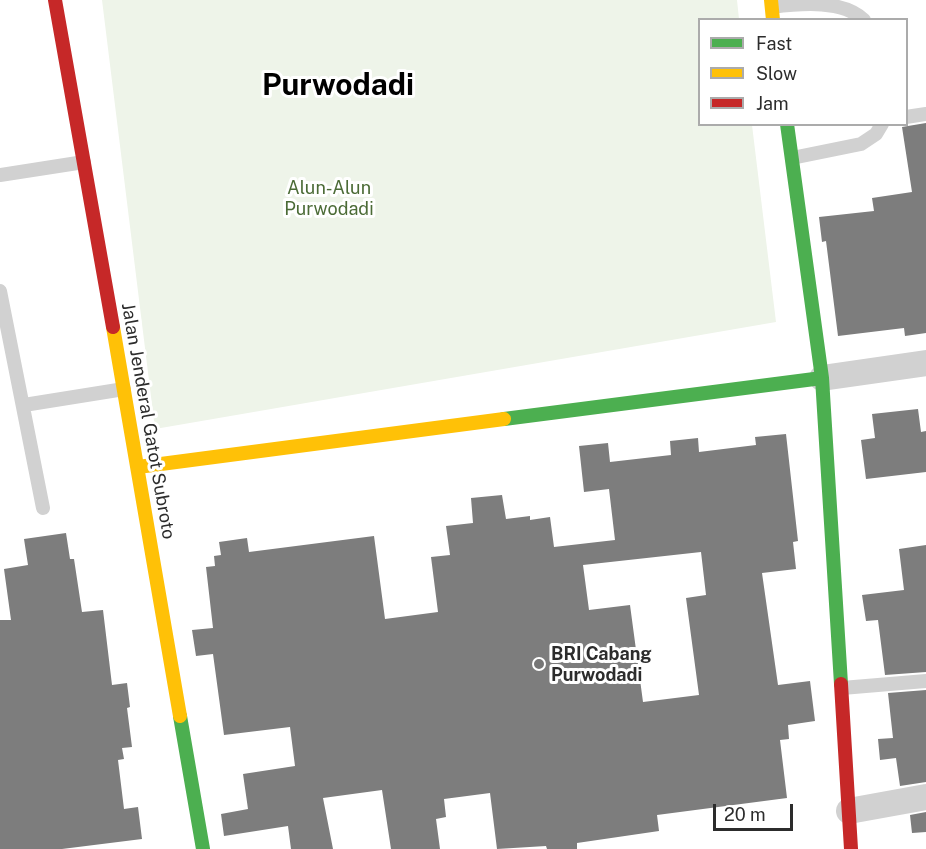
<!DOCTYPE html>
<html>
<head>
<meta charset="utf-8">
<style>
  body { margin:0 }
  #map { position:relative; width:926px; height:849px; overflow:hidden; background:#fff; font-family:"Public Sans",sans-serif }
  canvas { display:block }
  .legend { position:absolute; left:698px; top:18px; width:210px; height:108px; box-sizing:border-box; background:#fff; border:2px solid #ababab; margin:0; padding:8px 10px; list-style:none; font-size:18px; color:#2c2c2c }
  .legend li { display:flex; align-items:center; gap:12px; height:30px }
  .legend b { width:30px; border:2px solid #ababab }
  .scale { position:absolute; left:713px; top:804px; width:80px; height:27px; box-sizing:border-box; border:3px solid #2c2c2c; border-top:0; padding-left:8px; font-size:18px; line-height:21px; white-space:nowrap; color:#2c2c2c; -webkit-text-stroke:4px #fff; paint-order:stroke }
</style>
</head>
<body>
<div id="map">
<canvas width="926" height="849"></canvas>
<ul class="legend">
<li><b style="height:8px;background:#4caf50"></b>Fast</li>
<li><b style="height:8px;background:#ffc107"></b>Slow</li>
<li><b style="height:8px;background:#c62828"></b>Jam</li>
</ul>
<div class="scale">20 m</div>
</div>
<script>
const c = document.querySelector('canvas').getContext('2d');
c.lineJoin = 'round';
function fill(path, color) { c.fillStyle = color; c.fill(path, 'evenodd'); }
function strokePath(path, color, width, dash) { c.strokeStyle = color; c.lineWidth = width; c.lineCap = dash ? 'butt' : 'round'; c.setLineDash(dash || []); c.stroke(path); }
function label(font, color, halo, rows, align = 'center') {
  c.font = font + ' "Public Sans",sans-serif'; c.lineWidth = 6; c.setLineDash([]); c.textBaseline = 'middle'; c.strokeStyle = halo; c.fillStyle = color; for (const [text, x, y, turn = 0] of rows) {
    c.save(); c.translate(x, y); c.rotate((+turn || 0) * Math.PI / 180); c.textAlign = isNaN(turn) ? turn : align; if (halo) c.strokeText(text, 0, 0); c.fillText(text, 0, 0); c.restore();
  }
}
const green = new Path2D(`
  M102 0H737L739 19 700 20V124L752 125 776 322 155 429Z`);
const building = new Path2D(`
  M926 123V333L905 336 904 328 838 336 826 241 822 242 819 217 874 211 872 198 912 192 902 127Z
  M918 409 921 432 926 431V472L866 479 861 440 875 438 872 414Z
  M786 434 798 541 793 542 796 569 762 573 778 685 810 681 815 721 788 725 789 739 780 740 787 798 657 815 659 831 577 843V849H547L546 846 497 849 490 793 444 799 446 817 436 819 440 849H391L382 790 323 798 333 849H291L288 826 224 836 221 814 248 809 243 774 295 766 290 727 224 735 213 654 196 656 192 630 213 628 206 567 215 566 214 556 221 555 219 542 247 538 249 552 374 536 385 619 438 612 431 557 450 555 446 526 473 523 471 498 502 495 506 519 530 516V520L550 517 554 547 615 540 609 489 584 492 579 446 608 443 610 462 671 455 670 441 698 438 699 452 756 445 755 437ZM701 552 706 595 686 598 699 695 643 702 630 605 589 610 583 565Z
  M66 533 70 559H74L82 612 103 610 112 685 127 683 130 707 127 708 132 747 122 748 124 759 118 760 124 809 138 807 142 839 62 849H0V620H11L4 569 28 565 24 539Z
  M926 545V672L885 675 878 620 866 621 862 595 904 590 899 549Z
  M926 690V782L900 786 896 758 880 760 878 739 893 738 888 693Z
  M926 812V832L912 833 910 815Z`);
const lane = new Path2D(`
  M772 7C803 3 843 0 864 20
  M906 117 926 114
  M792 158 861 144 876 134 882 124
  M0 175 84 162
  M0 291 43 508
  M24 405 124 389
  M842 688 926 681`);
const street = new Path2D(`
  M822 378 926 363
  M849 811 926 797`);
const fast = new Path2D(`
  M787 124 822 378 841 684
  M504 419 822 378
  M180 716 203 849`);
const slow = new Path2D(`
  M771 0 773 20
  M113 327 180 716
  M138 467 504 419`);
const jam = new Path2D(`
  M55 0 113 327
  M841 684 851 849`);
const markers = [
  [539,664,6,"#767676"]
];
const parkNames = [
  ["Alun-Alun",329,188],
  ["Purwodadi",329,209]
];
const streetNames = [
  ["Jalan Jenderal Gatot Subroto",148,421,80]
];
const poiNames = [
  ["BRI Cabang",551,654],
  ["Purwodadi",551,675]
];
const townNames = [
  ["Purwodadi",338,86]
];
fill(green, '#eef4e9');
fill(building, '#7d7d7d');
strokePath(lane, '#d1d1d1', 14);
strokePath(street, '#d1d1d1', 26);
strokePath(fast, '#4caf50', 14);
strokePath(slow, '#ffc107', 14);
strokePath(jam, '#c62828', 14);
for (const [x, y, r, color] of markers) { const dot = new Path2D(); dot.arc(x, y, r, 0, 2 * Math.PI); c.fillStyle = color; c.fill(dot); strokePath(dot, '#fff', 2); }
label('18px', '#4b6b36', '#fff', parkNames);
label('18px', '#2c2c2c', '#fff', streetNames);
label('bold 18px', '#2c2c2c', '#fff', poiNames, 'left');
label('bold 30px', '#000', '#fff', townNames);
</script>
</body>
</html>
